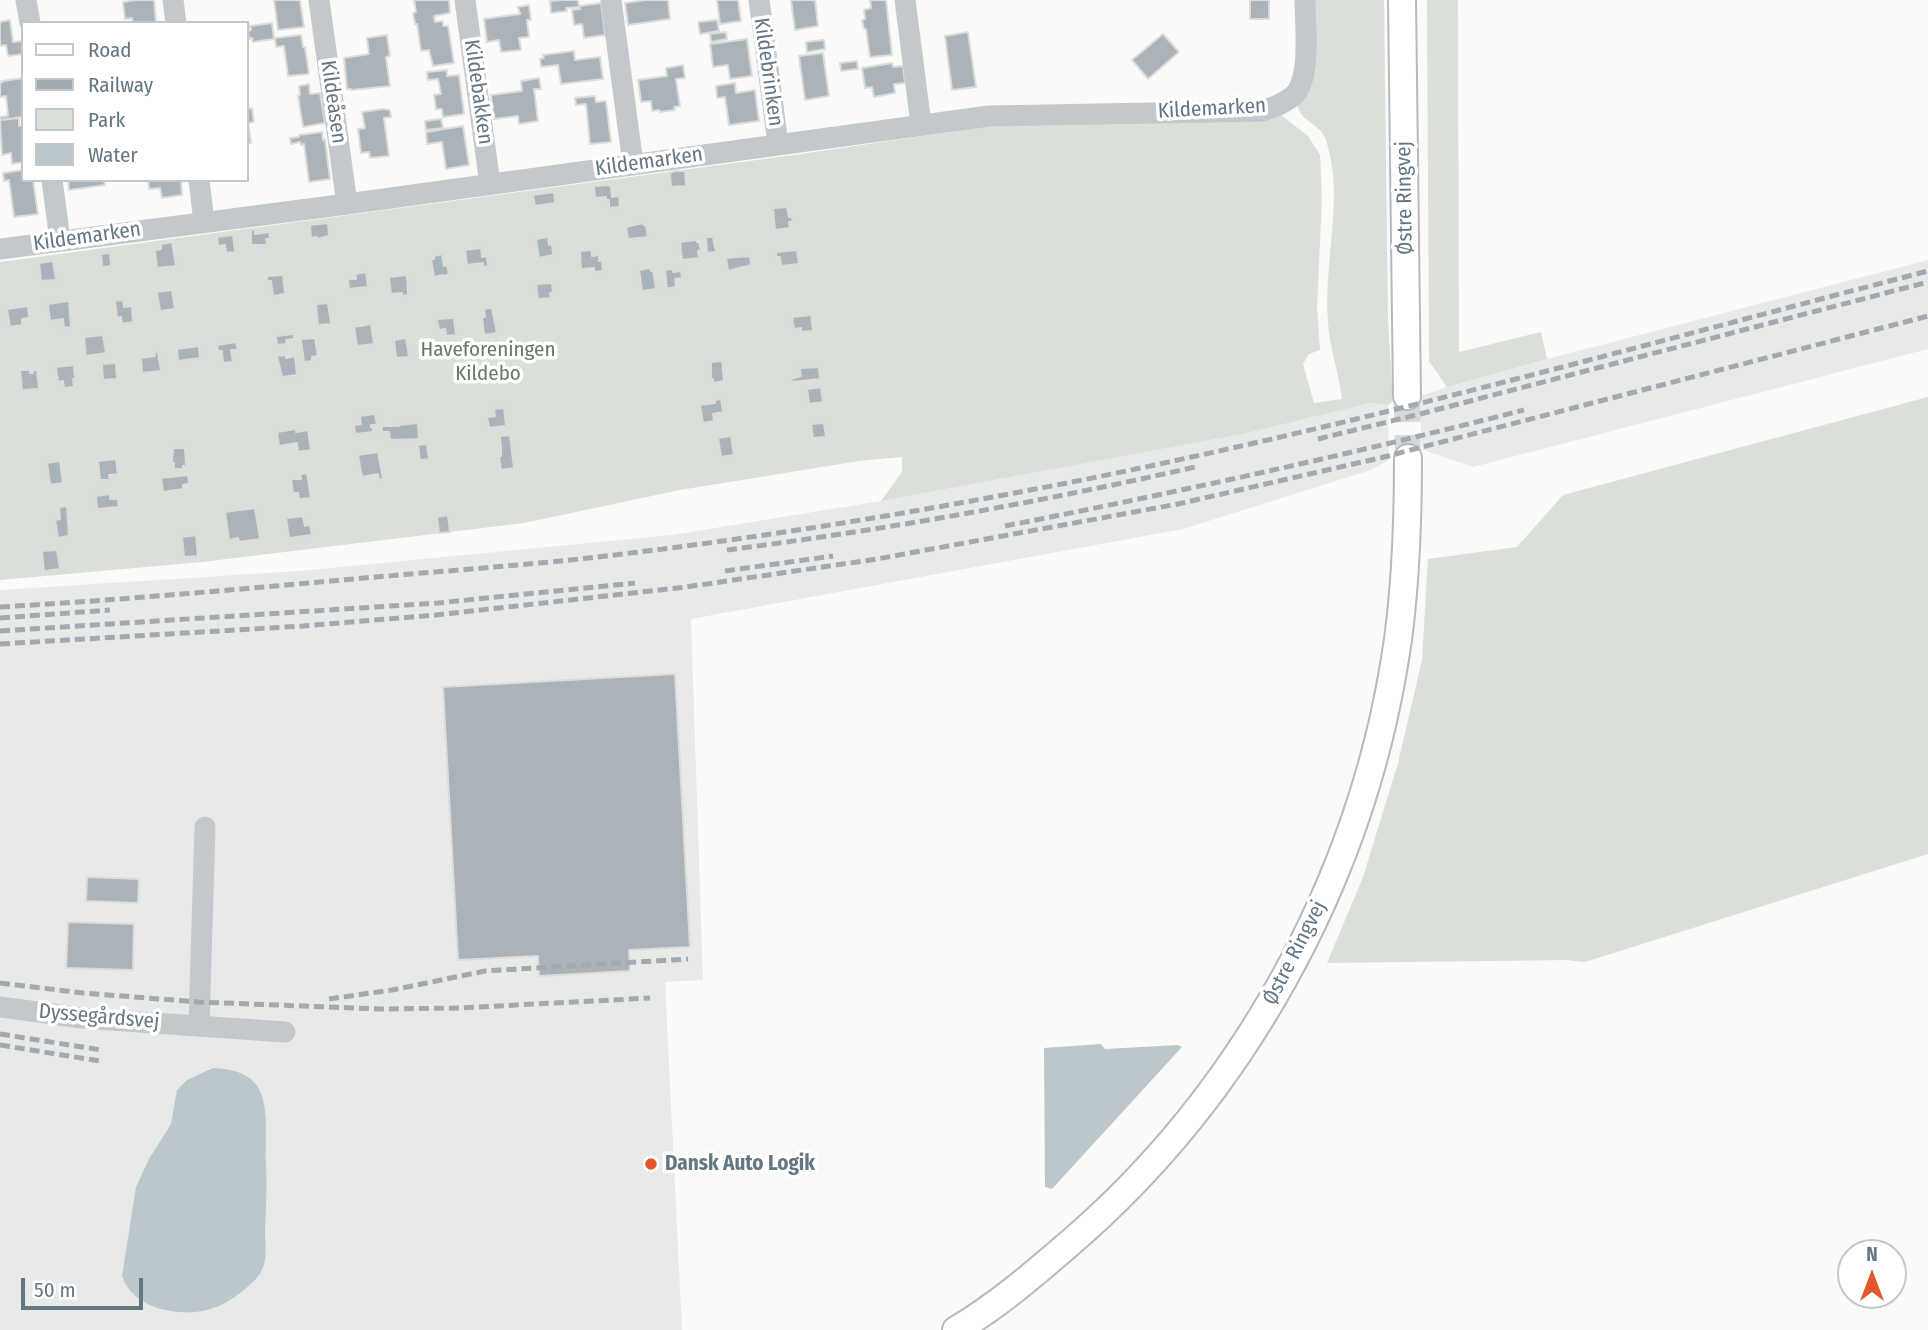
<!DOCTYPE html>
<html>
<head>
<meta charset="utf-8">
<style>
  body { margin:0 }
  #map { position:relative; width:1928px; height:1330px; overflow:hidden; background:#fafaf8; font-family:"Fira Sans Condensed",sans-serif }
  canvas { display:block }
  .legend { position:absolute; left:21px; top:21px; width:228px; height:161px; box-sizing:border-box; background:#fff; border:2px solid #c1c8cd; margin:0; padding:9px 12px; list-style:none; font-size:21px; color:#657683 }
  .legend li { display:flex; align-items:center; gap:14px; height:35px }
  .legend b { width:35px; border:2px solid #c1c8cd }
  .north { position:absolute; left:1837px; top:1239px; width:70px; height:70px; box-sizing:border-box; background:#fff; border:2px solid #c1c8cd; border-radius:50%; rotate:0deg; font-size:19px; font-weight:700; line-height:28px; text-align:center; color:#657683 }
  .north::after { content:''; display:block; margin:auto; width:24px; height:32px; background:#e4572e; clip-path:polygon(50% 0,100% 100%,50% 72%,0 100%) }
  .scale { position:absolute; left:21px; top:1278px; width:122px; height:32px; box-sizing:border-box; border:4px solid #657683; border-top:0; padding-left:9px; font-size:21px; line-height:24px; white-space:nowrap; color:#657683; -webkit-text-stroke:5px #fff; paint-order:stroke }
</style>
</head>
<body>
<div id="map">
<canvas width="1928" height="1330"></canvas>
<ul class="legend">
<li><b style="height:9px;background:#fff"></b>Road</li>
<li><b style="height:9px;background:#a2aab0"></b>Railway</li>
<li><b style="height:19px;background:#dadfd7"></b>Park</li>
<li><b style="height:19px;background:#bbc7cb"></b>Water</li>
</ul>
<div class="north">N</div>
<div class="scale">50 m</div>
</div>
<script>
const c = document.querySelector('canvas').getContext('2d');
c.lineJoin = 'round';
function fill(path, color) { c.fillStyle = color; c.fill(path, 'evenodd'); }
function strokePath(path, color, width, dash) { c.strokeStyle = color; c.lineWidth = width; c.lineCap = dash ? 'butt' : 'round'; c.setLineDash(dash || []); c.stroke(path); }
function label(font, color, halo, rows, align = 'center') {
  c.font = font + ' "Fira Sans Condensed",sans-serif'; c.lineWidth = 7; c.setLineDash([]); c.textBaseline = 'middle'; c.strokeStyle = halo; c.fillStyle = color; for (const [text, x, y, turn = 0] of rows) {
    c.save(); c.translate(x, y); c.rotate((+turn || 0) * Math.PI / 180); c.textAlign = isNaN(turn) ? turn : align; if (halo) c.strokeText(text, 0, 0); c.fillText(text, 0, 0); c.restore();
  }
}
const built = new Path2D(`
  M1928 260V349L1473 467 1423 450 1418 397 1447 387 1547 359Z
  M1371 403 1388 405 1389 460 1371 470 1183 529 691 619 703 980 665 982 682 1330H0V590L299 571 672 535 881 501 1243 434Z`);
const green = new Path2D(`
  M1313 0H1384L1388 321 1393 402 1388 405 1371 403 1243 434 881 501 902 472V457L859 461 680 490 524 523 202 562 0 580V262L801 154 990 126 1281 115 1308 136 1320 155 1322 198 1317 307 1320 350 1309 354 1303 364 1314 403 1342 399C1339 373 1329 347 1328 321 1324 269 1340 210 1331 160 1329 152 1327 140 1323 134 1315 122 1298 120 1297 102Z
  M1427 0H1458L1459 352 1541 332 1547 359 1447 387 1429 361Z
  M1928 397V854L1585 962 1567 960 1327 963 1363 877 1398 763 1422 660 1428 559 1517 547 1563 495Z`);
const water = new Path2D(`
  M1101 1044 1105 1049 1178 1045 1182 1047 1052 1189 1045 1187 1044 1048Z
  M213 1068C230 1069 250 1072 259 1089 269 1107 265 1142 266 1163 267 1186 266 1209 265 1232 265 1242 267 1255 264 1264 261 1276 253 1282 245 1289 223 1308 200 1316 171 1311 150 1308 129 1297 122 1276L136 1187 149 1159 171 1124 177 1090 187 1080Z`);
const building = new Path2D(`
  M137 0H154L156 23H133L132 18 125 19 123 2Z
  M274 0H300L304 27 278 30Z
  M414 0H449L450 13 434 16 435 22 443 21V26H448L454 63 433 66 429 50 421 51 417 24H415L413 13 416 12Z
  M562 0H578L579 7 566 8 567 11 551 13 550 1Z
  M646 0H668L670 19 628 25 625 3Z
  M717 0H738L741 21 720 24Z
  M791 0H815L818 26 795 30Z
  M870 0H886L892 55 870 57 866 29H864L862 20 865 19 864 10 871 8Z
  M1250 0H1269V19H1250Z
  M601 3 605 35 584 38 582 24 574 25 572 10 580 9 579 6Z
  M529 5 531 20H527L529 37 519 38 521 50 501 52 499 40 487 42 484 19 520 14 518 7Z
  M10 20 13 42 23 41V54L8 56 6 45 0 46V22Z
  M717 20 719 31 700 34 698 22Z
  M272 23 274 39 253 42 252 38 249 39 248 31 251 30 250 26Z
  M726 32 727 39 711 42 710 34Z
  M968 32 976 87 952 90 945 36Z
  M1163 34 1179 52 1148 79 1132 60Z
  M301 35 303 47H305L309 74 288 76 284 46 276 47 275 38Z
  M387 35 390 56 386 57 390 86 352 90 351 89H347L344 58 369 54 367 38Z
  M747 39 752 76 730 79 728 65 713 67 710 44Z
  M824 40 825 49 807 52 806 42Z
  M574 51 575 60 600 57 603 79 561 84 558 65 541 67 540 59 544 58 543 55Z
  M823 53 829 96 805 100 799 56Z
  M857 61 858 69 841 71 840 63Z
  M892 63 893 67 903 66 905 83 894 84 895 93 874 97 872 87 865 88 862 68Z
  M683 65 685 78 676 79 680 106 674 107 675 110 660 112 659 110 652 111 651 101 641 102 638 80 667 76 666 68Z
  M447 70V76L459 75 464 114 443 117 442 109H436L434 95 441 94 438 79 428 80 427 72Z
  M23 78V117L0 120V117L8 116 6 96 0 97V81V83L3 82V81Z
  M539 78 541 89H534L538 121 519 124 518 116 494 119 491 95 522 91 521 81Z
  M735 83 736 93 755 90 759 121 729 125 725 97 717 98 716 86Z
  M309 84 310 94 320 93 325 123 303 127 298 96 300 95 299 86Z
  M595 96 596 102 606 101 611 142 590 144 586 104 576 105 575 98Z
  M252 108 254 122 248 123 251 143 247 144V109Z
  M383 109 390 110 391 117 384 118 389 156 370 158 369 152 361 153 358 129 365 128 362 112Z
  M19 118V126L23 125V162L12 164 11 153 2 155 0 120Z
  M441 119 443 128 426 130 425 121Z
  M463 126 469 165 446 169 442 142 427 144 426 132Z
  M322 132 323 140 325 139 330 179 309 182 304 144 301 145 300 142 291 144 290 138 299 137V135Z
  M23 170V180H33L38 214 14 217 9 180 4 181 3 173Z
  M675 171H685L686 186 671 187 670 173Z
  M68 180H104L105 185 69 190Z
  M148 180H181L182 195 162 198 160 188 149 189Z
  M611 185 612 197 619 196 620 207 609 208V200H606V197L595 198 594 186Z
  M554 192 555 203 535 206 533 195Z
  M787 207 789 217H792L793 221 789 222 790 228 775 230 773 208Z
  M328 223 329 236 317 239V237L311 238 310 225Z
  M643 223 644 225H646L648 237 628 239 626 227Z
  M251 230H255V234L269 232 270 239H266L267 245H251Z
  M233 235 235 252 226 253 225 245 218 246 217 237Z
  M548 237 549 245 552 244 553 255 539 258 536 239Z
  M706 237H713L716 252 707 253Z
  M697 240V242H699L701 251H698L699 258 682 260 680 242Z
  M172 242 176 266 157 268 155 250 161 249V244Z
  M481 248 482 257 487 256 488 266 483 267V263L467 265 465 250Z
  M592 250V256L599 255V261H602L603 271 594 272V268L581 269 580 251Z
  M797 250 799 264 781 266 780 257H776V252Z
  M110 253 111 266 102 267 101 254Z
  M442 254 444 266 447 265 449 274 443 277V275L434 277 431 259H434V256Z
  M750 256 751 265 728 271 726 258Z
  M53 261 56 280 41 281 39 263Z
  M650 268 651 271 653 270 656 289 642 291 639 270Z
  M673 269V272L681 271 682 278 675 279 676 287 667 289 665 270Z
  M366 272 368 287 349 289 348 279H356L355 274Z
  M283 275 285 294 273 296 271 281H267V276Z
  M407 275 408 295 402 296V293L391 294 389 277Z
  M552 283 553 293H550L551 298 538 299 536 284Z
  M172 290 175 309 160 311 157 292Z
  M123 300 124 307 132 306 133 322 122 324 121 317 117 318 115 301Z
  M69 301 71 327 64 328 63 319 50 321 48 304Z
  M328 303 331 324 318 325 316 304Z
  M28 306 29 318 22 319V325L10 327 7 309Z
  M492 308 497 333 484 335 482 317H485L484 309Z
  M811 315 813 331 801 332V328L794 329 792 317Z
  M454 318 456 335 446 336 445 329 439 330 437 319Z
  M371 324 374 344 357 346 354 327Z
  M294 334V339L286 340 287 344 277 345 276 336Z
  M103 335 106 353 86 356 84 337Z
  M315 338 318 356 312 357V361L304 362 301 339Z
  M406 338 409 357 396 358 394 340Z
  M236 342 238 350H231L233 362 223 363 222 351H218L217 345Z
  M199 346 200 358 178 361 177 349Z
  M154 352H158L161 371 142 373 141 358 155 356Z
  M286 355V358L295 356 297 375 282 377 277 356Z
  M722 361 724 381 713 383V379H711V362Z
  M116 363 117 379 103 380 102 364Z
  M74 365 75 379H73L74 387 64 388 63 381 58 382 56 367Z
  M819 367 820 379 792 382 791 379 801 376 800 368Z
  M20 370H30V373H33V370H37L39 389 22 390Z
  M821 387 823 402 809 404 807 389Z
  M721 399 723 412 713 414 714 421 703 423 700 405 715 403V400Z
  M504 408 506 426 489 428 487 417 495 416 494 409Z
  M375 414 377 425H371V427H373V432L355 434 354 425 361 424 360 416Z
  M418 423 419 439 390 440 389 432H382V426H399L398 425Z
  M824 423 826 437 813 438 811 424Z
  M296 429V432L308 430 311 450 298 452 297 443 279 446 277 432Z
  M510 435 514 468 501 470 499 456H501V448L500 436Z
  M731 436 734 455 721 457 718 438Z
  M427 444 429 459 420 460 418 445Z
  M173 448H185L186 466H183V469H174V463H172Z
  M378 452 383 479 379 480 378 474 362 477 358 455Z
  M116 459 118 474 109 475 110 480H100L98 461Z
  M60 461 63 483 50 485 47 463Z
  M307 473 311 498 299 499 298 493H293L291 479H301L300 474Z
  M188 475 189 484 183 485V489L163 492 161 478Z
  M110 494V499H118L119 507 97 509 96 496Z
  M67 506 69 536 58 538 55 520 60 519 59 507Z
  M255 508 260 539 239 542 238 538 229 540 225 512Z
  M448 515 450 532 439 533 437 517Z
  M303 516 305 526 310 525 312 535 289 538 286 518Z
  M196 535 198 556 184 557 182 537Z
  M57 550 60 569 44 571 42 551Z
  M675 674 690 947 629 950 630 971 539 976 538 956 458 960 443 687Z
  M87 877 139 879 138 903 86 901Z
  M68 922 134 924 133 970 66 968Z`);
const majorTunnel = new Path2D(`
  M1407 396 1408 458`);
const minor = new Path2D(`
  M26 0 30 23
  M173 0 176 23
  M319 0 347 204
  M465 0 490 184
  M611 0 633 164
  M759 0 778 144
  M905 0 921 124
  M52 180 60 240
  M199 180 204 222
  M0 249 347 204 989 116 1262 111C1273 107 1287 103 1296 93 1311 73 1305 25 1305 0
  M0 1007 82 1018 285 1032
  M199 1025 205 827`);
const major = new Path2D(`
  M1402 0 1407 396
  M956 1330C997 1306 1034 1274 1070 1243 1242 1095 1359 883 1395 659 1406 593 1408 525 1408 458`);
const rail = new Path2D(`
  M1318 439 1424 413 1928 282
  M1005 526C1179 492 1352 454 1524 410
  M727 550C884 530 1041 502 1195 467
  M725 571 833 556
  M0 607C121 600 243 589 364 578 432 572 501 567 570 560 736 542 902 515 1067 483 1357 426 1642 345 1928 271
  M0 618 110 610
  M0 631 438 603 635 583
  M0 644 303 626 436 615 686 587 877 559 1178 504 1384 457 1928 316
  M0 983 83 993 199 1002 380 1009 459 1008 650 998
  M329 999 392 990 485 971 688 959
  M0 1034 101 1050
  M0 1045 100 1061`);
const markers = [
  [651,1164,7,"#e4572e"]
];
const streetNames = [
  ["Kildebrinken",768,72,82],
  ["Kildebakken",478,92,82],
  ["Kildeåsen",333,102,82],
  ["Kildemarken",1212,109,-3],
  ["Kildemarken",649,162,-8],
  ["Østre Ringvej",1405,198,-91],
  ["Kildemarken",87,237,-8],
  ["Østre Ringvej",1295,953,-63],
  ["Dyssegårdsvej",99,1017,5]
];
const parkNames = [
  ["Haveforeningen",488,350],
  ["Kildebo",488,374]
];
const poiNames = [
  ["Dansk Auto Logik",665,1164]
];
fill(built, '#e8e9e9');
fill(green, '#dadfd7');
fill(water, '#bbc7cb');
fill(building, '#aab3b9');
strokePath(building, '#dcdcda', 2);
strokePath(majorTunnel, '#d5d9db', 26, [26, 13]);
strokePath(major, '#b5babe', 30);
strokePath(minor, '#c3c8cc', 21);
strokePath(major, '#fff', 26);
strokePath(rail, '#a2aab0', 5, [10, 5]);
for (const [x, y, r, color] of markers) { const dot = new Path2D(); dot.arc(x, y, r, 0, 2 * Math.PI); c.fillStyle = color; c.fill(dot); strokePath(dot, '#fff', 2.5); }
label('21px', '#657683', '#fff', streetNames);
label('21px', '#687a64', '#fff', parkNames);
label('bold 21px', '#657683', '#fff', poiNames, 'left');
</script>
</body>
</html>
